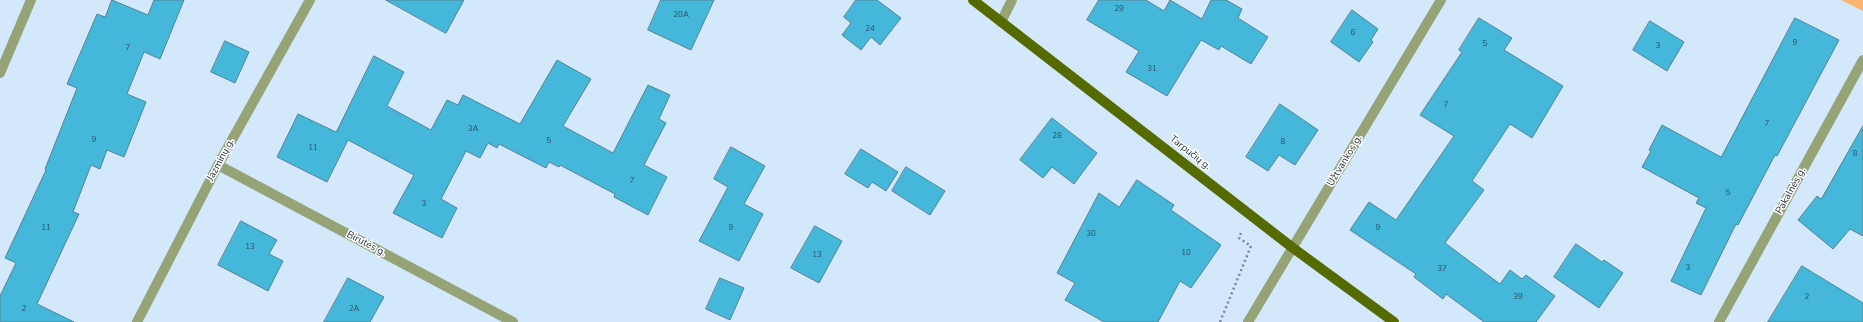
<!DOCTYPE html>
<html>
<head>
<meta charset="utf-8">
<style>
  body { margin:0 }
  canvas { display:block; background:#d3e9fb }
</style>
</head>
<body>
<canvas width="1863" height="322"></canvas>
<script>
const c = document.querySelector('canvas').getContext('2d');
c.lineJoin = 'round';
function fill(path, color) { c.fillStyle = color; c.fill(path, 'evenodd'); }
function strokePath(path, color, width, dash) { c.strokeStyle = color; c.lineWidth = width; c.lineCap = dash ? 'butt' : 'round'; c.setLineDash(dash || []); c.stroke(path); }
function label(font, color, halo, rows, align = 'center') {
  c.font = font + ' "Nunito Sans",sans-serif'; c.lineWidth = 3; c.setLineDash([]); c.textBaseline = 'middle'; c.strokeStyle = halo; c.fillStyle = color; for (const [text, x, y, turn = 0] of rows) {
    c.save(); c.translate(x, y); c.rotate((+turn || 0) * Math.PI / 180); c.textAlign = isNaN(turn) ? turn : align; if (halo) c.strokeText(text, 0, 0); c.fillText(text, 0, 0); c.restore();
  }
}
const green = new Path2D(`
  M1841 0H1863V11Z`);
const building = new Path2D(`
  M112 0 148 15 154 0H184L160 59 144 52 127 94 146 102 124 157 107 150 100 169 91 165 73 212 79 214 37 304 74 322H0V296L16 263 5 258 46 170 45 169 77 88 67 84 97 14 105 17Z
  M386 0H464L446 33Z
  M661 0H714L691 50 648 30Z
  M856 0H877L901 18 880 45 871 37 861 50 842 35 851 23 844 17Z
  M1099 0H1146L1164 11 1170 0 1202 19 1211 0H1226L1242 9 1238 18 1268 37 1251 64 1221 46 1219 50 1201 40 1167 96 1126 72 1139 51 1087 20Z
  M1352 10 1378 29 1371 40 1373 42 1359 62 1331 42Z
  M1479 18 1512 38 1504 50 1563 86 1532 138 1510 124 1472 181 1484 190 1445 243 1500 284 1510 270 1522 279 1526 275 1555 296 1536 322H1484L1446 294 1443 299 1414 277 1416 274 1350 230 1369 202 1396 220 1454 136 1420 115 1462 52 1459 50Z
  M1795 18 1839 40 1777 156 1775 155 1738 225 1736 224 1701 295 1671 281 1706 208 1696 203 1699 198 1642 167 1651 151 1649 150 1662 125 1721 157Z
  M1650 21 1684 42 1667 71 1633 50Z
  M225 41 249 52 235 83 211 72Z
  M374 56 404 72 387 106 431 130 447 100 458 105 463 95 520 124 557 60 591 79 563 126 613 153 648 85 670 95 659 119 666 123 644 165 667 177 648 215 614 197 615 194 560 165 559 167 549 162 546 168 499 144 497 148 488 143 480 158 466 151 441 199 457 208 442 238 393 213 414 175 348 140 327 182 277 157 298 114 336 132Z
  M1280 104 1318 130 1295 165 1279 155 1268 171 1246 157Z
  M1052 118 1097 153 1074 184 1052 167 1043 178 1020 160Z
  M1863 126V236L1850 229 1833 249 1798 220 1817 196 1821 199Z
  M731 147 765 166 744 204 763 214 739 261 699 241 728 187 714 179Z
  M861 149 898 172 886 191 872 182 868 188 845 174Z
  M906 167 945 191 930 215 892 191Z
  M1137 180 1174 205 1171 210 1221 245 1191 288 1180 281 1158 322H1104L1065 300 1075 283 1057 273 1099 193 1119 207Z
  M241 221 277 240 269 254 283 261 268 291 218 265Z
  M815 226 842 241 819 283 791 268Z
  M1576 244 1602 262 1604 260 1623 273 1599 308 1554 277Z
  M1802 266 1863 303V322H1768Z
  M348 278 384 297 370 322H324Z
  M720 278 744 288 730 320 706 309Z`);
const path = new Path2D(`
  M1220 322 1251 246 1239 238 1241 233`);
const minor = new Path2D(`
  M1001 22 1012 0
  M0 73 31 0
  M218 165 513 322
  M137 322 218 165 310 0
  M1248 322 1441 0
  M1719 322 1863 60`);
const major = new Path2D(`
  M973 0 1293 248 1394 322`);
const numberNames = [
  ["29",1119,9],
  ["20A",681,15],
  ["24",870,29],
  ["6",1353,33],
  ["9",1795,43],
  ["5",1485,44],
  ["3",1658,46],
  ["7",128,48],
  ["31",1152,69],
  ["7",1446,105],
  ["7",1767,124],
  ["3A",473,129],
  ["28",1057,136],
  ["9",94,140],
  ["5",549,141],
  ["8",1283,142],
  ["11",313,148],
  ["8",1855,154],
  ["7",632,181],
  ["5",1728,193],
  ["3",424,204],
  ["11",46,228],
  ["9",731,228],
  ["9",1378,228],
  ["30",1091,234],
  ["13",250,247],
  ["10",1186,253],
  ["13",817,255],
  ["3",1688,268],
  ["37",1442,269],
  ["39",1518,297],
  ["2",1807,297],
  ["2",24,309],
  ["2A",354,309]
];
const streetNames = [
  ["Tarpučių g.",1190,153,38],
  ["Jazminų g.",221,160,-62],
  ["Užtvankos g.",1345,161,-59],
  ["Pakalnės g.",1791,191,-61],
  ["Birutės g.",366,244,28]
];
fill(green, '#fcb472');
fill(building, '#44b7da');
strokePath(building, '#548393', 1);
strokePath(path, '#778998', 2.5, [2, 3]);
strokePath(minor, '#95a377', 10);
strokePath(major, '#556a00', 10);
label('8px', '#2a5163', null, numberNames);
label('10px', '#212f3b', '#fff', streetNames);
</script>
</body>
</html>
